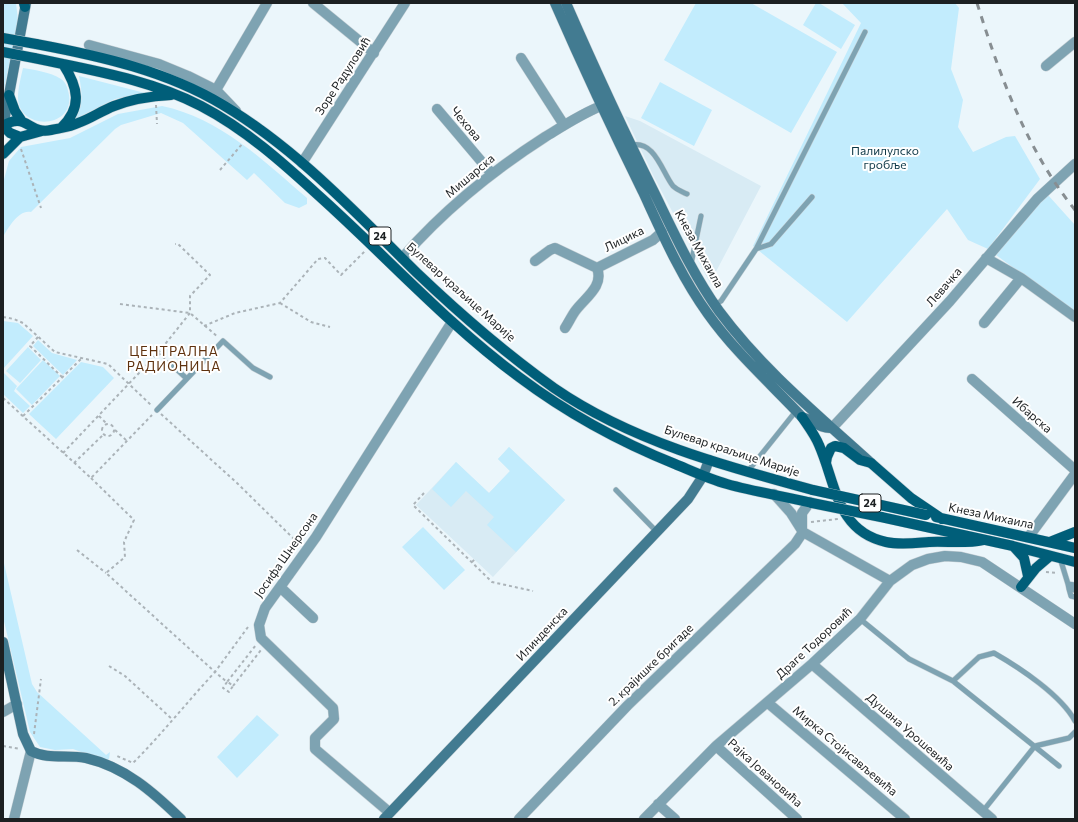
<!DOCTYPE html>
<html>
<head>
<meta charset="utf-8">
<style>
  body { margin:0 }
  #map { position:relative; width:1078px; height:822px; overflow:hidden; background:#ebf6fb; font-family:Commissioner,sans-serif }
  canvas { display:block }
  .frame { position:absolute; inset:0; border:4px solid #1c2022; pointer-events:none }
</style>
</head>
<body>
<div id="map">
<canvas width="1078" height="822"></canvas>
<div class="frame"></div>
</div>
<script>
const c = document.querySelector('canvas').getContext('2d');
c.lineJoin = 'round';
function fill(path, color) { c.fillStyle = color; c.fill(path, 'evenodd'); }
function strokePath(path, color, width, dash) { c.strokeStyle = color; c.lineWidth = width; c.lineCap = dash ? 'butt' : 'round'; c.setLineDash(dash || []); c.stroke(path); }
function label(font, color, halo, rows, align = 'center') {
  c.font = font + ' Commissioner,sans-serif'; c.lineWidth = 4; c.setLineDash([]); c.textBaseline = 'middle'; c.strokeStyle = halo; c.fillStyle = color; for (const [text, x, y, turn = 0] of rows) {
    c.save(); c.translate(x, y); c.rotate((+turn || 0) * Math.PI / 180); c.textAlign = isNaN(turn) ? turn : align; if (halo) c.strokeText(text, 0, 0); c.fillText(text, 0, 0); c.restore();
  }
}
const built = new Path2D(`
  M625 116 640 121 761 186 710 283 653 175Z
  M509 447 565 500 493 577 416 505 456 462 489 493 510 471 498 459Z`);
const green = new Path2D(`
  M3 3H16L18 20 3 95Z
  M696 3H751L837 52 791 133 664 60Z
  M816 3H819L855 25 841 49 803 25Z
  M842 3H955L959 8 951 69 963 100 958 127 973 152 1006 137 1015 136 1040 179 988 249 968 240 947 209 847 322 753 246 861 23Z
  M23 68C35 70 50 72 61 79 66 82 68 89 69 95 74 129 19 131 18 98 18 88 21 77 23 68Z
  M79 76 145 93 115 99 75 119C84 105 82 92 79 76Z
  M660 82 712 110 694 146 641 118Z
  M162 106C220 118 264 161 307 198V204L299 208 285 203 254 173 247 180 183 123 161 113 121 125 115 129 31 212C19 209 8 228 3 237V183L9 161 21 147 70 138 118 114Z
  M1048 195 1075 225V313L996 255 1035 206Z
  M3 321 18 323 33 336 3 369Z
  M38 340 52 353 77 360 63 375 33 346Z
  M28 347 41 360 20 383 6 371Z
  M43 360 60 376 32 405 16 389Z
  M81 362 103 367 114 378 56 439 29 414Z
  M3 372 17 386 14 391 30 406 23 413 3 394Z
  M509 447 565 500 516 552 487 525 494 517 466 491 451 507 432 489 456 462 489 493 510 471 498 459Z
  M423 527 465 570 444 590 402 547Z
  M3 559 32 684 37 692 105 754 106 755 110 752 109 759 106 761 73 749 55 750 40 747 30 732 3 617Z
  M257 715 279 735 237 778 217 757Z`);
const path = new Path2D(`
  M156 105 157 124
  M21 149 41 208
  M220 170 243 143
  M280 303 311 322 330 327
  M120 304 190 313 218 337
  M3 317 14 319 23 323 55 352 108 364 152 406
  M204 326 235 313 280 303 318 259 325 258 341 275 365 251
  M38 337 30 346 62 377
  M158 353 168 361
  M3 398 91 478 152 415
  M161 414 238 484 299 544
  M23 416 82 358
  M99 416 107 424
  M102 430a6 6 0 1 1 12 0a6 6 0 1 1-12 0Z
  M115 430 127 441
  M63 453 158 353 190 313V296L210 275 178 244H175
  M74 463 104 434
  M91 478 134 520 124 542 125 557 106 573 215 672C187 702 162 734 133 763L117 756
  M424 493 413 505 492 582 533 591
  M811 522 838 519
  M77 550 106 573
  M472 562 476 558
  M1046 572 1058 573
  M248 627 215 672 227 682 256 645
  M109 666 125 676 172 719
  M227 682 223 688 229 692 233 686 228 682
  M233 686 261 650
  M34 734 41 679
  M3 746 20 749`);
const lane = new Path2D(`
  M631 145C655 140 662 172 673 186 677 190 681 191 687 194
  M756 249 771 244 812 197
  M691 264 701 216
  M715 305 721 301 756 249 865 32
  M172 365 186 378
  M157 410 223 341 253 368 270 377
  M748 471 796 411
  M616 490 657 532
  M1060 558 1068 584 1075 585
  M1068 584 1069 589 1075 590
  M1069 589 1071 596 1075 597
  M860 619 909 659 953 681 1059 766
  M953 681 979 657 994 653C1020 668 1061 695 1075 721
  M983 811 1035 746 1069 738 1075 732`);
const street = new Path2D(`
  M313 3 374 53
  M89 45 159 64 188 76 216 90
  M521 58 564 125
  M1046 66 1075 42
  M437 109 492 174
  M236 111 216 90 267 3
  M302 163 405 3
  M402 258C443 211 492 171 545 137 563 126 581 114 601 106
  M986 258 1021 278 1075 317
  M535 261 550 250 555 248 597 268 653 240 662 232
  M984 323 1021 278
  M565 328C569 322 572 315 576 310 586 297 604 286 597 268
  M972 379 1075 470
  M832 428 950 301 1037 199 1075 164
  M774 494 791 513 803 532
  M802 529V513L810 502
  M803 532 890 581
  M1027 537 1030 535 1075 474
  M280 587 313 618
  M812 664 992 819
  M768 703 905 819
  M3 712 17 704
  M716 746 797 819
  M658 804 675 819
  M389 812 315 749V738L334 719 333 708 261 638 259 625 265 608 316 537 452 322
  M14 819 31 751
  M519 819 628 705 795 544 803 532
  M644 819 716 746 812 664 860 619 890 581 912 565 928 559 945 556 961 557 982 562 1075 624`);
const secondary = new Path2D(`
  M555 3C583 67 612 129 643 192 662 233 681 277 708 314 735 352 770 383 802 417 814 420 819 429 832 428
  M566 3C594 67 623 130 654 192 674 233 693 275 719 311 762 369 818 415 871 463
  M3 127 26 3
  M3 642 23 734 31 751C48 760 68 754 86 758 125 767 153 792 181 819
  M384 819 688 499 703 476 709 460`);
const primary = new Path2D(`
  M24 3 25 7
  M36 44C100 56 167 71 223 105 297 149 356 213 417 273 460 314 505 353 554 388 631 441 724 466 813 490
  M34 58C90 70 149 79 201 106 245 129 282 162 318 195 385 255 446 323 519 377 567 413 620 442 675 464 692 471 709 479 727 484 755 492 784 496 812 503
  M9 95 15 111 21 120
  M61 128C83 107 78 87 63 64
  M42 131 20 137 10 133 3 126C26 111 29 135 51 130 60 128 70 127 78 123 90 119 101 111 114 106 132 99 152 96 171 95
  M3 154 20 137
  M802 417C808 426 815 435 819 445 836 483 836 531 886 542 900 545 915 543 929 542 947 541 965 544 983 540
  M826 463 827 457 831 448 835 446 844 448 860 460 871 463 911 498 942 519
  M881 517 1013 546 1075 562
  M936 517 1075 548
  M1050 542 1075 532
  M1014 547 1024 558 1028 576
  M1021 587 1036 568 1050 556`);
const rail = new Path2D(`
  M977 3C1000 76 1026 149 1075 210`);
const primaryBridge = new Path2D(`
  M3 38 36 44
  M3 52 34 58
  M813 490 926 515
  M812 503 881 517`);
const shields = [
  [380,236,22],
  [870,503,22]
];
const shieldNames = [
  ["24",380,236],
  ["24",870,503]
];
const streetNames = [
  ["Зоре Радуловић",343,76,-57],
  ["Чехова",466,124,50],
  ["Мишарска",470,176,-40],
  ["Лицика",624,239,-26],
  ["Кнеза Михаила",699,249,61],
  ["Левачка",944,287,-49],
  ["Булевар краљице Марије",461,292,42],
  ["Ибарска",1032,415,41],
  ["Булевар краљице Марије",732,451,18],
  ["Кнеза Михаила",991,516,12],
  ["Јосифа Шнерсона",286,555,-55],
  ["Илинденска",542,634,-47],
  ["Драге Тодоровић",814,643,-43],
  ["2. крајишке бригаде",651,665,-44],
  ["Душана Урошевића",910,732,41],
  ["Мирка Стојисављевића",845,751,40],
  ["Рајка Јовановића",765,773,42]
];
const parkNames = [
  ["Палилулско",885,151],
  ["гробље",885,165]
];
const neighbourhoodNames = [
  ["ЦЕНТРАЛНА",174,352],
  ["РАДИОНИЦА",174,367]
];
fill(built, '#d8ebf4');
fill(green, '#c2ecfd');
strokePath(lane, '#c6cfd4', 6);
strokePath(street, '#c6cfd4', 11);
strokePath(secondary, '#c6cfd4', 11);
strokePath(primary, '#c6cfd4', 11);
strokePath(path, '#abb3b8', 2, [3, 3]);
strokePath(lane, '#7ea3b2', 5);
strokePath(street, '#7ea3b2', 10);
strokePath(secondary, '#427b91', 10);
strokePath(primary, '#005e79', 10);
strokePath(rail, '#878e92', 3, [7, 7]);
strokePath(primaryBridge, '#c6cfd4', 11, []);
strokePath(primaryBridge, '#005e79', 10);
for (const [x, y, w] of shields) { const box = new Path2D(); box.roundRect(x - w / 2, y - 9, w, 18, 3); c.fillStyle = '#fff'; c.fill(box); strokePath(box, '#1c2022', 1); }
label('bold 11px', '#1c2022', null, shieldNames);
label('12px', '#1c2022', '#fff', streetNames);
label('12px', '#0c3746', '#fff', parkNames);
c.letterSpacing = '1px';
label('13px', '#5e310e', '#fff', neighbourhoodNames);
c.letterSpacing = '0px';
</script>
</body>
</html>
